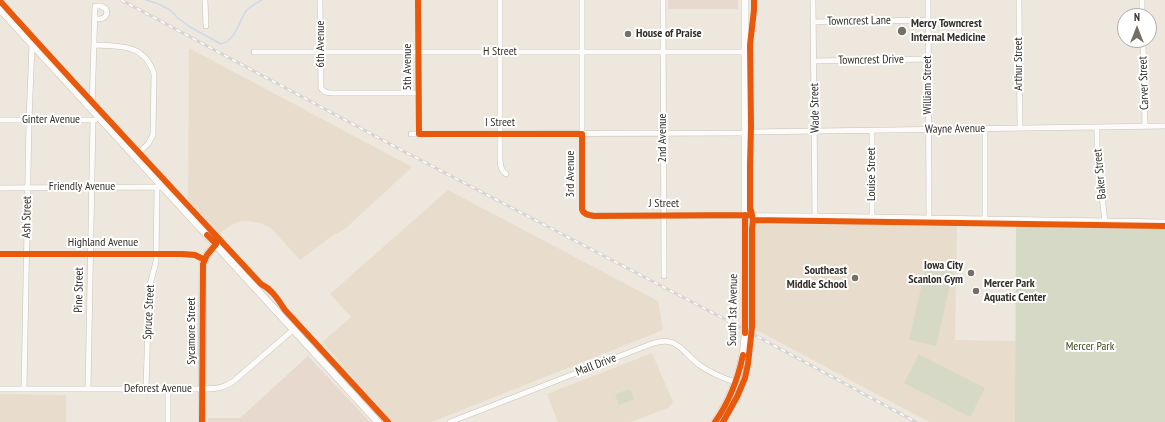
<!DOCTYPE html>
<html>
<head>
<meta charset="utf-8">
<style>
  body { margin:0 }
  #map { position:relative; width:1165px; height:422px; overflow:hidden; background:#ede7dd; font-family:"PT Sans Narrow",sans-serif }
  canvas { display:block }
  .north { position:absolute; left:1117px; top:8px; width:40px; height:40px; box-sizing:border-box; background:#fff; border:1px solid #aeaca9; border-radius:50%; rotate:0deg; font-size:11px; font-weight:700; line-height:16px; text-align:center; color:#342f28 }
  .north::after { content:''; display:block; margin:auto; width:14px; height:18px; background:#756f67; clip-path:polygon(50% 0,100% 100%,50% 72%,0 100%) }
</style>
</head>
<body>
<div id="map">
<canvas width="1165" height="422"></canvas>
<div class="north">N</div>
</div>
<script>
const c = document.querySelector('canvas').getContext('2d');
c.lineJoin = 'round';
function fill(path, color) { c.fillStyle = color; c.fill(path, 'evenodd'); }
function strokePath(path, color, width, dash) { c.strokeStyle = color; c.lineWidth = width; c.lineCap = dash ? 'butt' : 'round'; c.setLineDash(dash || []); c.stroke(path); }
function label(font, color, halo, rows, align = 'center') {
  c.font = font + ' "PT Sans Narrow",sans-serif'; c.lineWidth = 4; c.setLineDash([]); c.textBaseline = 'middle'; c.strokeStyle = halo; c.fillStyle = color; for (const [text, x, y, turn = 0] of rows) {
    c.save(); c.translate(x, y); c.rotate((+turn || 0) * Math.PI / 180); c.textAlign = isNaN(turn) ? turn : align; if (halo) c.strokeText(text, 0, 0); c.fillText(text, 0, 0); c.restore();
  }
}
const commercial = new Path2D(`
  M668 0H738V9H668Z
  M308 356 370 422H208V418H240Z`);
const built = new Path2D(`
  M189 48 412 167 345 229 332 236 300 260 271 228 260 223 248 221 237 222 227 228 218 235 188 199Z
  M448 190 658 301 663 330 432 422H392L322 342 351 317 330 294Z
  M755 221 957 223 955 340 1016 341 1015 422H929L753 328V228Z
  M652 353 673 402 668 408 631 422H558L547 394Z
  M0 394 66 395V422H0Z`);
const green = new Path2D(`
  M1016 225 1165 227V422H1015Z
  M926 266 953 272 936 346 909 340Z
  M919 354 985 388 970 417 904 383Z
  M630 389 634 399 619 405 615 394Z`);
const stream = new Path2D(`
  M146 0 159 4 170 10 178 18 190 27 221 44C236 40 238 23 246 11 249 7 257 3 262 0`);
const street = new Path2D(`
  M205 0 206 26
  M320 0 321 88C324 93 329 93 334 93H419
  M418 0 419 134
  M500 0V151C500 159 499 170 506 174
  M582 0V209L584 213 588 215 810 216 1165 222
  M663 0 664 276
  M813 0 815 216
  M928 0 929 218
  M1019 0 1020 128
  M1142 0V16
  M813 22 928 20
  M1143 40 1145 126
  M94 45C120 46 145 44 154 74L153 135 148 144 135 156
  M254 52H745
  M814 61 928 59
  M92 109 95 6H101L106 9 107 13C105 19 101 19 95 19
  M0 120H95
  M1097 127V156L1105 221
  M872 130V217
  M411 134 744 133 750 132 1165 126
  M0 188 159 187
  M985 219V129
  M0 254H182L195 255 205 260
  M0 389H203C215 389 225 388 235 380L294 329
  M24 389 29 120 32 45
  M88 389 93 120
  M146 389 149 288 156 262 157 187
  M168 422V389
  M450 422 651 344C678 334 682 353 701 366 712 374 723 378 735 382`);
const secondary = new Path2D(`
  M0 9 378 422
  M202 422 203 264 207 255 216 244
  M715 422C732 397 743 368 745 337V0`);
const rail = new Path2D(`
  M121 0 407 153 736 325 916 422`);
const cycleway = new Path2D(`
  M418 0 419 134H582V209C583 214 588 215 594 216L752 215
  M0 1C86 97 174 190 261 284 273 290 278 300 285 310L388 422
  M745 215V333
  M753 220 1165 226
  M0 254H182L195 255 205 260
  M202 422 203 264 207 255 216 244 207 235
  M715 422C729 402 738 379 743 355
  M723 422 737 397 745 378 748 364 752 327V229L753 220 751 210H750V164L751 127 750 45 754 10V0`);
const markers = [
  [902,31,5,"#756f67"],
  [628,34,4,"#756f67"],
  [971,273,4,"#756f67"],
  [855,278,4,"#756f67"],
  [976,291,4,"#756f67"]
];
const streetNames = [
  ["Towncrest Lane",859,21,-1],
  ["6th Avenue",321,44,-90],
  ["H Street",500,52],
  ["Towncrest Drive",871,60,-1],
  ["Arthur Street",1019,64,-90],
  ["5th Avenue",408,67,-90],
  ["Carver Street",1144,83,-92],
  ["William Street",928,85,-90],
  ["Wade Street",815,108,-91],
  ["Ginter Avenue",51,120],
  ["I Street",500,123],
  ["Wayne Avenue",955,129,-1],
  ["2nd Avenue",663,138,-90],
  ["3rd Avenue",571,174,-90],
  ["Louise Street",872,174,-90],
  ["Baker Street",1100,174,-95],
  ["Friendly Avenue",82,187],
  ["J Street",664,204],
  ["Ash Street",27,217,-89],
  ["Highland Avenue",103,243],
  ["Pine Street",79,290,-89],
  ["South 1st Avenue",733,310,-89],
  ["Spruce Street",149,312,-87],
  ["Sycamore Street",192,331,-90],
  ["Mall Drive",596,365,-21],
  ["Deforest Avenue",158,389]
];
const poiNames = [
  ["Mercy Towncrest",911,24],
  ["Internal Medicine",911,38],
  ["House of Praise",636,34],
  ["Iowa City",963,266,"right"],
  ["Scanlon Gym",963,280,"right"],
  ["Southeast",847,271,"right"],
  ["Middle School",847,285,"right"],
  ["Mercer Park",984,284],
  ["Aquatic Center",984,298]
];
const parkNames = [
  ["Mercer Park",1090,347]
];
fill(commercial, '#e8d9ce');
fill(built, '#e8ddcc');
fill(green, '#d6d9c6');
strokePath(stream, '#d0d8eb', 1.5);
strokePath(street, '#c7c2ba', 6);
strokePath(secondary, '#c7c2ba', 8);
strokePath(street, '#fcfbfa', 5);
strokePath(secondary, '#fcfbfa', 7);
strokePath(rail, '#d7d5d2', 3);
strokePath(rail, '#fff', 1.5, [4.5]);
strokePath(cycleway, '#e8590c', 6);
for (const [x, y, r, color] of markers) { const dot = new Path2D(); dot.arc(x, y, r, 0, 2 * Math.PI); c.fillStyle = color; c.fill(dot); strokePath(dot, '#fff', 1.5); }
label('12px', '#342f28', '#fff', streetNames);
label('bold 12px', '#342f28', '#fff', poiNames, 'left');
label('12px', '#3c4a18', '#fff', parkNames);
</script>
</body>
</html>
